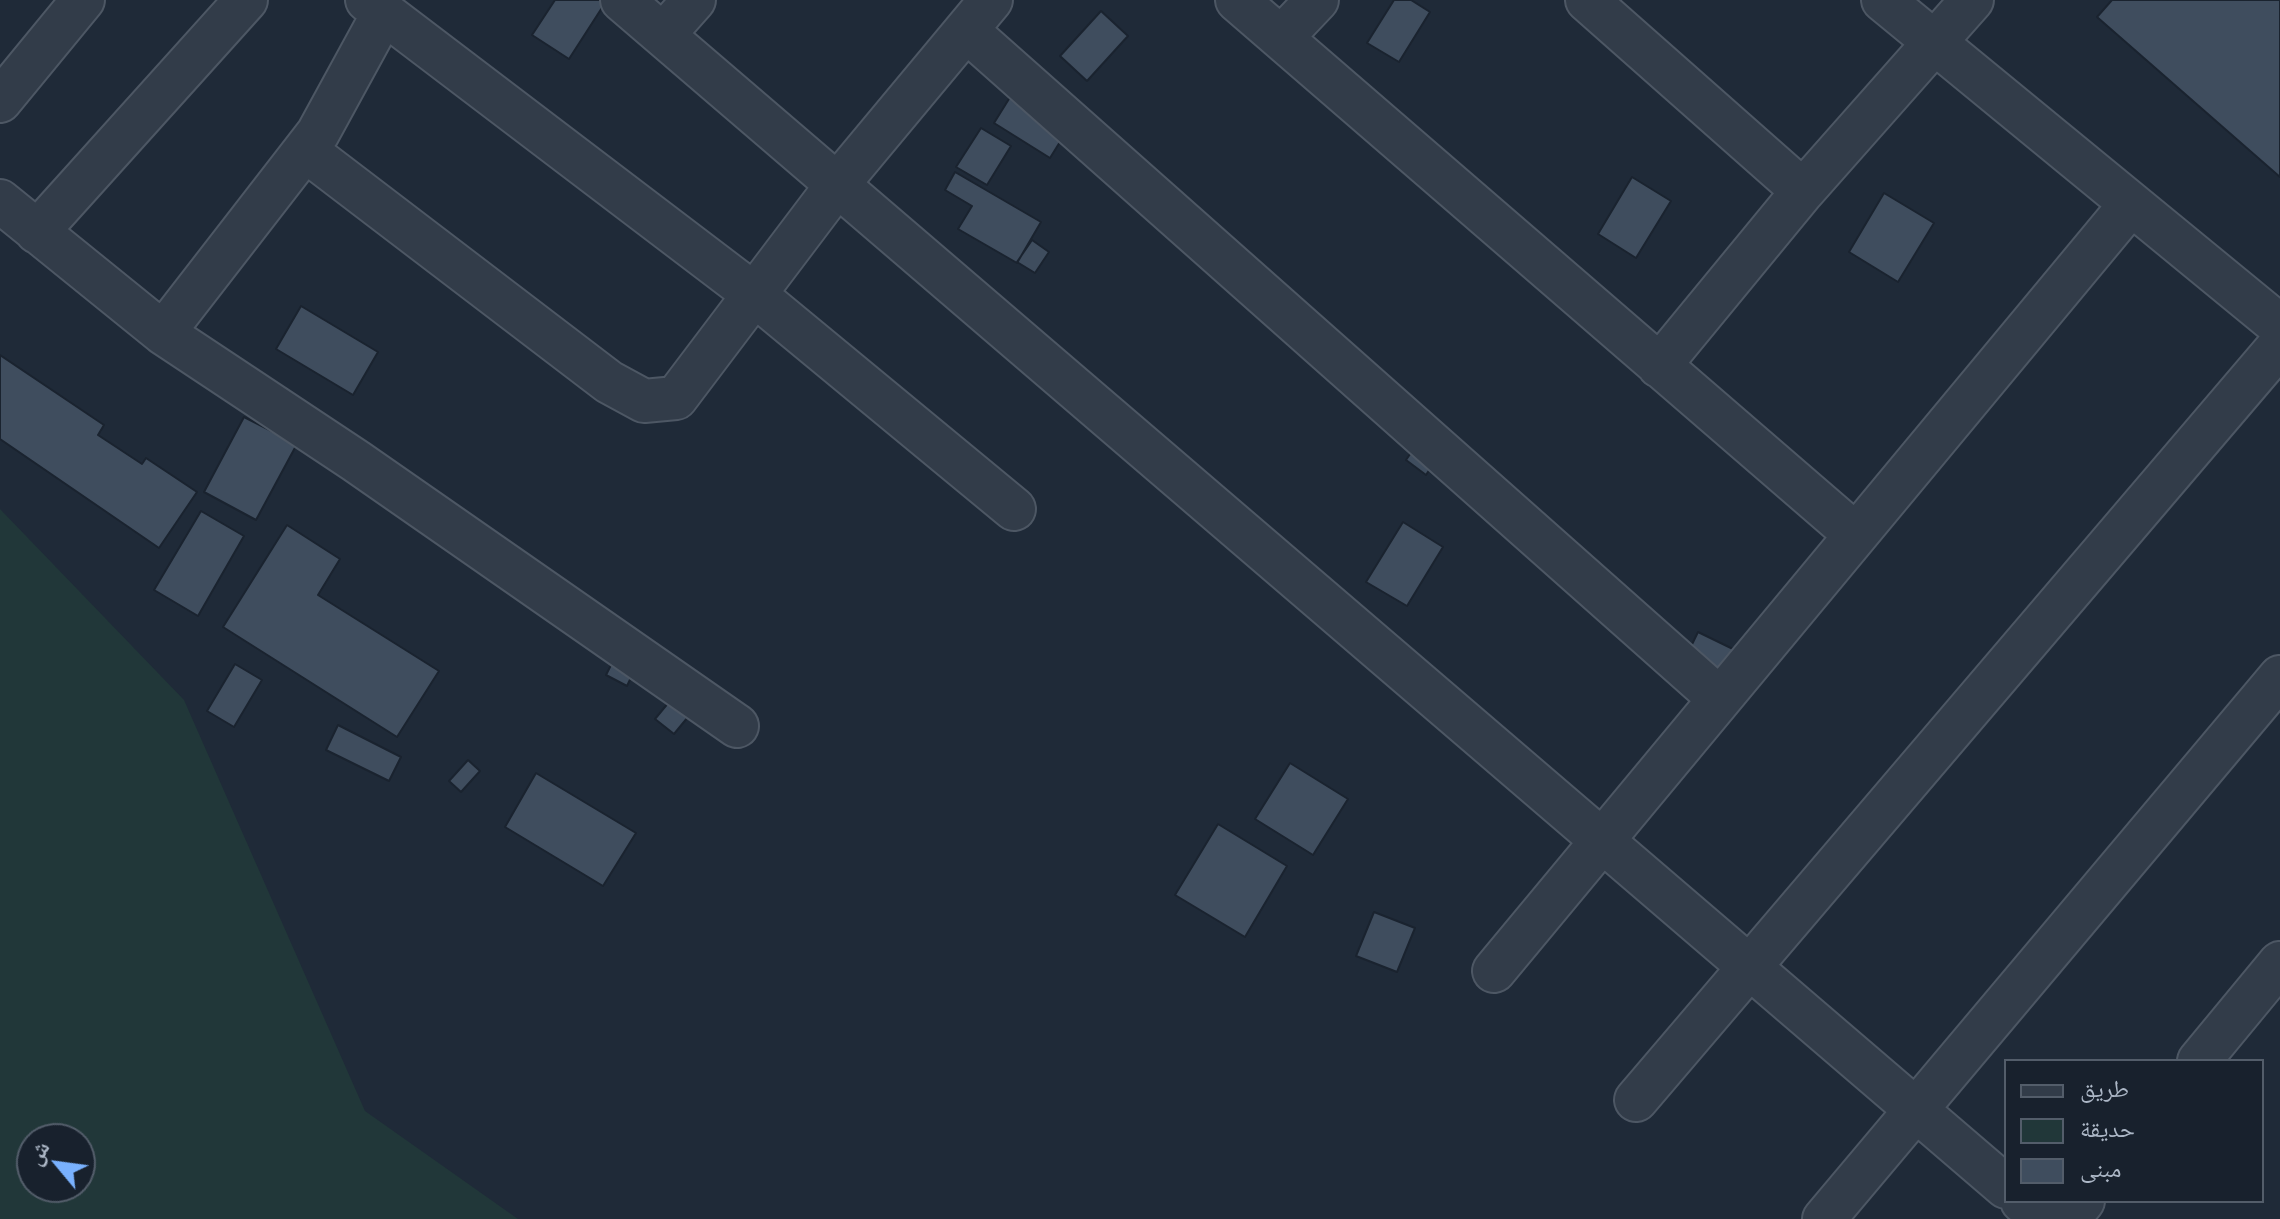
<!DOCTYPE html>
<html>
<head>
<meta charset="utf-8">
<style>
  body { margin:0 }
  #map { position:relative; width:2280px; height:1219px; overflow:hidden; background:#1f2a38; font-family:Barlow,"Noto Naskh Arabic",sans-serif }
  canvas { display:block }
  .legend { position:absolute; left:2004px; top:1059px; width:260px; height:144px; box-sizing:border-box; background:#18212d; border:2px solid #535d6a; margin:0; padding:10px 14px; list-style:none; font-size:24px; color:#acb7c6 }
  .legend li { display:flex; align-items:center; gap:16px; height:40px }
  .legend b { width:40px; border:2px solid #535d6a }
  .north { position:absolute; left:16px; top:1123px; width:80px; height:80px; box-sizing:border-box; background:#18212d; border:2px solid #535d6a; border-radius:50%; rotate:299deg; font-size:22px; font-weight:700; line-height:32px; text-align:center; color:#acb7c6 }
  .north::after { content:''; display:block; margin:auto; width:28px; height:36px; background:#79b1fe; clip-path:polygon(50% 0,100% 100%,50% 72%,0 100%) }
</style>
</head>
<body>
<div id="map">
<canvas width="2280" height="1219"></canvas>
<ul class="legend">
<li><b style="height:10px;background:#323c49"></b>طريق</li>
<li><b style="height:22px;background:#213739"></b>حديقة</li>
<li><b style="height:22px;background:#3f4d5e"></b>مبنى</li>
</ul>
<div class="north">ش</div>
</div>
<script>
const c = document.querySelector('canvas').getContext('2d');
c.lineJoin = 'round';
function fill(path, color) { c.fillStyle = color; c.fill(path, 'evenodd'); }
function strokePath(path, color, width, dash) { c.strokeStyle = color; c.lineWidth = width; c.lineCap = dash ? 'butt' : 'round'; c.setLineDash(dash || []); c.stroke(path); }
const green = new Path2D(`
  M0 509 184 700 365 1111 518 1219H0ZM32 1139H80V1187H32Z`);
const building = new Path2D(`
  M555 0H607L569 59 532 35Z
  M1394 0H1411L1430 12 1399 62 1367 43Z
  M2112 0H2280V177L2097 17Z
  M1101 11 1128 36 1087 81 1060 56Z
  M1017 86 1073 121 1050 158 994 123Z
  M981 128 1011 146 987 185 956 167Z
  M955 172 1041 222 1017 263 958 229 972 206 945 190Z
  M1632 177 1671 201 1636 258 1598 234Z
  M1884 193 1934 223 1898 282 1849 252Z
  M1032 240 1049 252 1035 273 1017 262Z
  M301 306 378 352 353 395 276 349Z
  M0 355 104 425 98 435 142 464 146 458 197 492 159 548 0 439Z
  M244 417 297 444 256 520 204 492Z
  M1417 444 1437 458 1426 475 1406 460Z
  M201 511 244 536 198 616 154 590Z
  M1403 522 1443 547 1407 606 1366 582Z
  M287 525 340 559 318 595 439 671 397 737 223 627Z
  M1698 632 1735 650 1733 693 1681 667Z
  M614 659 635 669 627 686 606 675Z
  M235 664 262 680 234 727 207 711Z
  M669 702 688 717 674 734 655 719Z
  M338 725 401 757 389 781 326 750Z
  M468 760 480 771 461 792 449 781Z
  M1290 763 1348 799 1313 855 1255 819Z
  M536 773 636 833 603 886 505 827Z
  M1218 824 1287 866 1245 937 1175 895Z
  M1374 912 1415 928 1397 972 1356 956Z`);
const minor = new Path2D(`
  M367 0 755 295 1014 509
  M622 0 2006 1187
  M1237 0 1856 535
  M1587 0 1803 191
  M1883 0 2280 326
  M966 30 1720 699
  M663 35 694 0
  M1281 38 1317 0
  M0 101 83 0
  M305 150 609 382 644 401 676 398 837 185 991 0
  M0 201 163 333 356 461 737 726
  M37 232 246 0
  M163 333 318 133 383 14
  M1659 366 1803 191 1972 0
  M1494 971 2131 204
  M2199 1061 2280 963
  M1636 1100 2280 345
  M2022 1201 2043 1219
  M1824 1219 2280 677
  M2068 1219 2083 1201`);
fill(green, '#213739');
fill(building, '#3f4d5e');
strokePath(building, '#1a232f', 2);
strokePath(minor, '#4d5764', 46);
strokePath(minor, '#323c49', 42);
</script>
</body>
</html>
